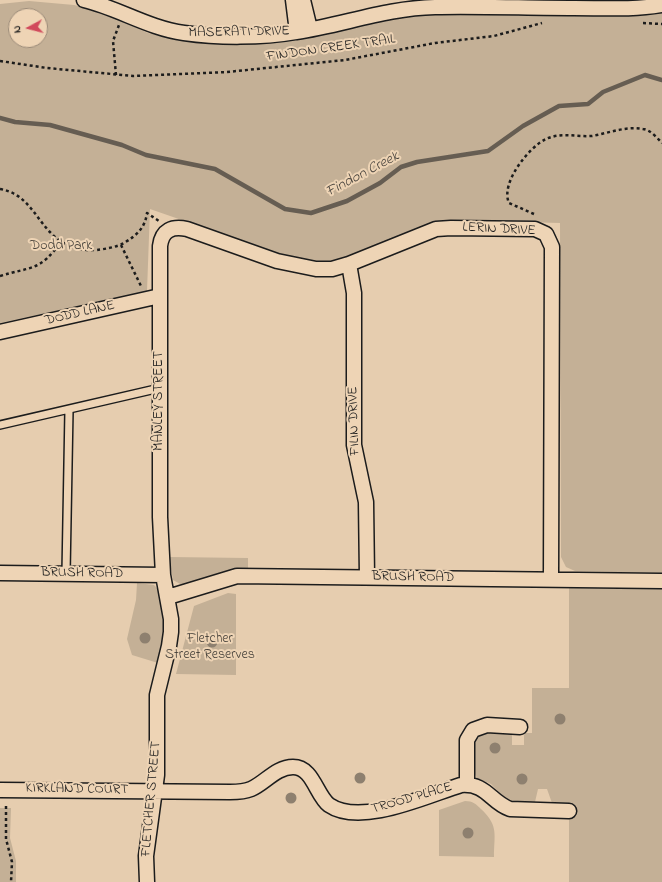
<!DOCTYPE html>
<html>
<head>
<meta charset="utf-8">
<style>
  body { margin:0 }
  #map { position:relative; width:662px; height:882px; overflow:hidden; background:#e6cdaf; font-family:"Indie Flower",sans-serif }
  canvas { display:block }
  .north { position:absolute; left:8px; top:8px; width:40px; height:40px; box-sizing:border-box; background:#eed4b5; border:1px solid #9a8a78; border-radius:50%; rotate:263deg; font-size:11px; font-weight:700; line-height:16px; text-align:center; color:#1c1c1c }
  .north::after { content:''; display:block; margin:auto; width:14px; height:18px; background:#d1495b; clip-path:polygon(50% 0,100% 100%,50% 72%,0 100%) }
</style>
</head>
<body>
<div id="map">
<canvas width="662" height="882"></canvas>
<div class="north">N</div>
</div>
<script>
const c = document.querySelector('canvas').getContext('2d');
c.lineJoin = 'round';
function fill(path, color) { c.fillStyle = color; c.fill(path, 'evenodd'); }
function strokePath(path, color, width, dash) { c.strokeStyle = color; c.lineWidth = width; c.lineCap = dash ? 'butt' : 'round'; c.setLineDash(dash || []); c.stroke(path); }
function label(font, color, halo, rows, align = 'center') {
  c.font = font + ' "Indie Flower",sans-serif'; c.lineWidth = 4; c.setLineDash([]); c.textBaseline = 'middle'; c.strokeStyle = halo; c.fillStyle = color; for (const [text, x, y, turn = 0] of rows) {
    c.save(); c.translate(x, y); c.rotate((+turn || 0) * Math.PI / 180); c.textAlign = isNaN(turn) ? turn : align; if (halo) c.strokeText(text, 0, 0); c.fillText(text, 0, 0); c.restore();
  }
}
const green = new Path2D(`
  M29 1 74 5 95 10 148 33 177 40 199 42 234 43 403 15 438 14 617 16H639L662 12V573L575 571 566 567 561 557 560 223 449 220 440 222 343 259 317 263 301 260 265 249 150 209 147 291 0 323V4ZM16 16H40V40H16Z
  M169 557 248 558V568L226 571 184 586 173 580Z
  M137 583 154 585C165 594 166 625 164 638 163 646 160 655 158 663L132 655 127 639 136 600Z
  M569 588 662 589V882H569V803H552L547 789H538L535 802H513L506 800 491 784 477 778 474 772V742L477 735 485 732H512V745H524V733H532V688H569Z
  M228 593 236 594V675L176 674 194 606Z
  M465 801C473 801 476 804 481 809 499 826 494 834 494 857L439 856V810Z
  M0 808H11L10 838 16 861V882H0Z`);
const stream = new Path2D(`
  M0 118 15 122 50 125 122 145 146 155 215 169 285 209 311 213 347 201 380 183 401 167 417 162 488 151 523 126 559 106 588 104 603 92 645 75 662 80`);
const path = new Path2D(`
  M643 23 662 24
  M0 61 47 68 133 76 227 72 345 60 435 43 494 36 542 23
  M116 75 113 41 119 25
  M0 189C43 196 38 253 97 250 105 249 117 247 124 243 137 235 145 228 147 213L159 221
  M534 214 509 203C500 183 529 147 546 139 561 132 576 137 592 136 609 133 625 126 643 129 651 130 657 138 662 143
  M121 245 141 286
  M0 276C29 267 42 271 60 242
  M6 806V839L12 862 11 882`);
const lane = new Path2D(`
  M0 425 160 388
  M66 573 69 410`);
const street = new Path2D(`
  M84 0C118 8 148 28 184 33 218 38 262 38 296 32 343 25 387 8 435 7 481 6 528 8 574 8 604 8 633 10 662 5
  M293 0 297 32
  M303 0 310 29
  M349 264 354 293V445L366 502 367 577
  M0 332 160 296
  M0 573 163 575
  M168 597 237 576 662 581
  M467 785V740L473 730 487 725 520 727
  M0 790 230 792C237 792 244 792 251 789 265 783 276 767 293 767 313 767 316 795 329 805 361 827 428 795 461 785 487 783 490 802 510 809L569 811
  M147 882 146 856 157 775V695L169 646 171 632V619L163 575 160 517V246C162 230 172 226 187 229L277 261 316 269H332L349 264 436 229 451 228 535 229 546 234 552 247 551 579`);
const trees = [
  [145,638],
  [212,642],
  [560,719],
  [495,748],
  [360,778],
  [522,779],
  [291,798],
  [468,833]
];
const streetNames = [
  ["MASERATI DRIVE",239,33,-1],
  ["FINDON CREEK TRAIL",331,49,-8],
  ["LERIN DRIVE",499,230,3],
  ["DODD LANE",80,314,-13],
  ["MANLEY STREET",160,401,-90],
  ["FILIN DRIVE",355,421,-92],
  ["BRUSH ROAD",82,574,1],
  ["BRUSH ROAD",413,578,1],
  ["KIRKLAND COURT",77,790,1],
  ["FLETCHER STREET",152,799,-85],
  ["TROOD PLACE",412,799,-16]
];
const parkNames = [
  ["Dodd Park",61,247],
  ["Fletcher",210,640],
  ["Street Reserves",210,656]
];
const waterNames = [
  ["Findon Creek",363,175,-28]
];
fill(green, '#c4b096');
strokePath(stream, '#665d52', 4.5);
strokePath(lane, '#1c1c1c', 10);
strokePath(street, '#1c1c1c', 17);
strokePath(path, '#1c1c1c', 2.5, [3, 3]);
strokePath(lane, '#eed4b5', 7);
strokePath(street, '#eed4b5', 14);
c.fillStyle = '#8e806f';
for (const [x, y] of trees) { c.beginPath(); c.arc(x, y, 5.5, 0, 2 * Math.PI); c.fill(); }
label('14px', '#1c1c1c', '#eed4b5', streetNames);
label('14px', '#46413a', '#eed4b5', parkNames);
label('italic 15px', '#47423c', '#eed4b5', waterNames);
</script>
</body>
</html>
